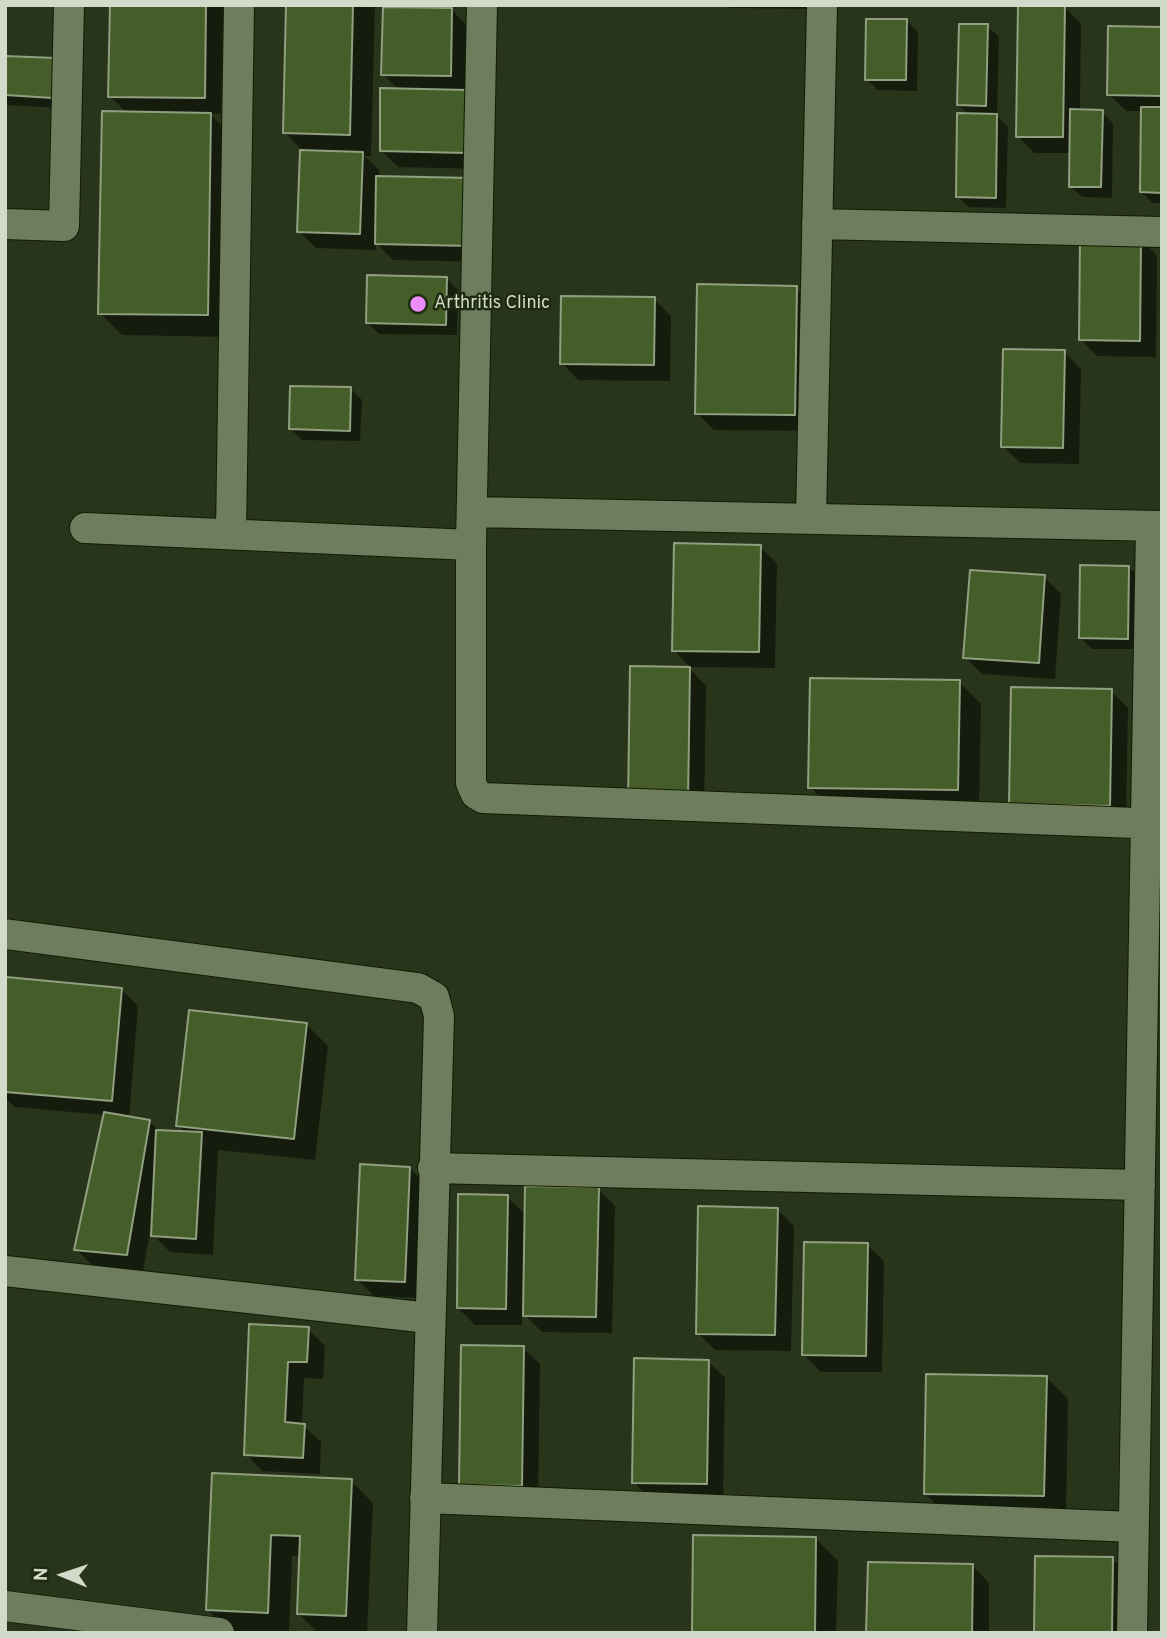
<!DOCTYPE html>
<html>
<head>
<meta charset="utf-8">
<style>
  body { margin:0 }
  #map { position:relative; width:1167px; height:1638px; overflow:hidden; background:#29351a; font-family:Overpass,sans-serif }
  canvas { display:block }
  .frame { position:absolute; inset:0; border:7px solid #d2dbca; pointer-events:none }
  .north { position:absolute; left:28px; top:1540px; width:70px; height:70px; -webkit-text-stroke:5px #1f2b10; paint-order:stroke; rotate:272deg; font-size:19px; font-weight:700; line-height:28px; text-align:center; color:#d2dbca }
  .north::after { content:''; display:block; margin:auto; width:24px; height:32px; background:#d2dbca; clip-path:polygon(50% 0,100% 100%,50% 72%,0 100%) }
</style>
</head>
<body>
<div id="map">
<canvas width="1167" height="1638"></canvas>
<div class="frame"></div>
<div class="north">N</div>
</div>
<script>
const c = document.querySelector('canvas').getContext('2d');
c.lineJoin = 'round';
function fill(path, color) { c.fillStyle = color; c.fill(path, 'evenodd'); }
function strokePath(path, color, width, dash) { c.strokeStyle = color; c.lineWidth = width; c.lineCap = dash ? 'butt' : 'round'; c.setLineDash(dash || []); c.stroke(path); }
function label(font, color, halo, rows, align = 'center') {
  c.font = font + ' Overpass,sans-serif'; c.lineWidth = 5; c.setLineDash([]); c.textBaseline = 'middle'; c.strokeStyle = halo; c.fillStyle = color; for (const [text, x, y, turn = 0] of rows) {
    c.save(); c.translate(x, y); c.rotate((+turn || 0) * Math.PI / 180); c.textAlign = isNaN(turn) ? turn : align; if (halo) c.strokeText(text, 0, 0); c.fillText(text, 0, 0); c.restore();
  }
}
const shadow = new Path2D(`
  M112 5H223L221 114H210L232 136 229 337 122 335 100 313 127 113 110 96Z
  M288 5H375L371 156H364L379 170V178L488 262 393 260 376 243V250L316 248 299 231 302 150 284 132Z
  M726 5H816V9L729 8Z
  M1065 7 1081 24 1080 111 1102 112 1113 123 1112 198 1082 197 1070 186 1071 153H1034L1018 136Z
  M452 10 468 27 482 169 398 167 381 150 399 90 383 74Z
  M907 21 918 32 917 91 878 90 866 79Z
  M987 26 999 37 997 116 1008 127 1006 208 969 207 957 196 969 115 959 105Z
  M1162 28V203H1153L1141 192 1143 111H1126L1109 94Z
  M5 57 54 60 63 108 5 105Z
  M1141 239 1157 256 1156 357 1097 356 1080 339Z
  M446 278 458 290 457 335 379 334 368 323Z
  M796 288 813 305 811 431 714 430 697 413Z
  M654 299 671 316 670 381 578 380 562 363Z
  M1064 352 1081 369 1079 464 1020 463 1003 446Z
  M351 389 362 400 360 441 302 440 291 429Z
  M760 547 777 563 775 668 690 667 674 650Z
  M1129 567 1140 579 1138 649H1092L1080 637Z
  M1044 577 1061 594 1055 679 982 674 965 657Z
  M690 669 706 686 704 818 646 817Z
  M959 682 981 704 979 811 832 809 810 787Z
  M1111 691 1128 708 1126 822 1028 820Z
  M7 979 121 989 138 1006 129 1118 150 1122 160 1132 186 1133 178 1126 306 1024 328 1046 315 1160 218 1150 213 1255 170 1252 153 1235 151 1226 143 1271 93 1266 76 1249 105 1115 15 1107 5 1098Z
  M410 1168 426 1185 421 1298 374 1296 357 1279Z
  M598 1189 615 1206 612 1333 542 1332 522 1312V1325H475L458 1308 507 1197 527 1216Z
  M777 1209 794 1226 791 1351 715 1350 698 1333Z
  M867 1245 884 1261 882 1372H821L804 1355Z
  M251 1326 308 1329 325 1346 323 1379 304 1378 302 1425 321 1442 320 1474 262 1471 246 1454Z
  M463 1346 523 1348 540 1364 538 1502 477 1501Z
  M708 1361 725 1378 723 1500 650 1499 634 1482Z
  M1046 1377 1068 1399 1066 1517 947 1515 925 1494Z
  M214 1475 351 1481 373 1503 367 1633H318L299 1614 301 1556H292L289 1633 229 1631 207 1609Z
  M816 1539 838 1561 836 1633H693Z
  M1112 1559 1129 1575 1128 1633H1035Z
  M973 1566 989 1583V1633H868Z`);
const building = new Path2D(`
  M110 5H206L205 98 108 97Z
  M286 5H353L350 135 283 133Z
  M1018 5H1065L1063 137H1016Z
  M383 7 452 8 451 76 381 75Z
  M866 19H907L906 80H865Z
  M959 24H988L986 106 957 105Z
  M1108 26 1162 27V96L1107 95Z
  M5 56 55 58 53 98 5 95Z
  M380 88 467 90 466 153 380 151Z
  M1141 107H1162V193L1140 192Z
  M1070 109 1103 110 1101 187H1069Z
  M102 111 211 113 208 315 98 314Z
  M957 113 997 114 996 198 956 197Z
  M300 150 363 152 360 234 297 232Z
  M376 176 472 178V246L375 244Z
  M1080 237H1141L1140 341 1079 340Z
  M367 275 447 277 446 325 366 323Z
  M697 284 797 286 795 415 695 414Z
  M561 296 655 297 654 365 560 364Z
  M1003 349 1065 350 1063 448 1001 447Z
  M290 386 351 387 350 431 289 429Z
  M674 543 761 545 759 652 672 651Z
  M1080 565 1129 566 1128 639 1079 638Z
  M970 570 1045 575 1039 663 963 658Z
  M630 666 690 667 688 802 628 801Z
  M810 678 960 680 958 790 808 788Z
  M1011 687 1112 689 1110 806 1009 804Z
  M6 977 122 988 112 1101 5 1092Z
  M189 1010 307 1023 294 1139 176 1126Z
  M104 1112 150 1120 127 1255 74 1250Z
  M156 1130 202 1132 196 1239 151 1236Z
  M360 1164 410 1167 405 1282 355 1280Z
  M525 1186 599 1187 596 1317 523 1316Z
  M458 1194 508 1195 506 1309 457 1308Z
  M698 1206 778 1208 775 1335 696 1334Z
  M804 1242 868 1243 866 1356 802 1355Z
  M249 1324 309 1327 307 1362H288L285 1422 305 1424 303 1458 244 1455Z
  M461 1345 524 1346 522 1486 459 1485Z
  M634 1358 709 1360 707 1484 632 1483Z
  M926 1374 1047 1376 1044 1496 924 1494Z
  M212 1473 352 1479 346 1616 297 1614 300 1536 271 1535 268 1613 206 1610Z
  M693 1535 816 1537 815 1633H692Z
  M1035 1556 1113 1557 1112 1633H1034Z
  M868 1562 973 1564 972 1633H866Z`);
const minor = new Path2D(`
  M482 5 471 545V783L476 794 483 798 1162 824
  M5 224 64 226 69 5
  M817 224 1162 232
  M473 512 1162 526
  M811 519 822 5
  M85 528 471 545
  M231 534 239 5
  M5 934 418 988 434 997 439 1016 422 1633
  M433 1168 1140 1185
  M5 1271 429 1318
  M425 1498 1134 1527
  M5 1606 219 1633
  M1132 1633 1151 526`);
const markers = [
  [418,304,9,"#ed8cfa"]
];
const poiNames = [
  ["Arthritis Clinic",434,304]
];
fill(shadow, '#0007');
fill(building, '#455d28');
strokePath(building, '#8f9f7f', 2);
strokePath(minor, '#111c03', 32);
strokePath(minor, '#6e7d5e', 30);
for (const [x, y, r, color] of markers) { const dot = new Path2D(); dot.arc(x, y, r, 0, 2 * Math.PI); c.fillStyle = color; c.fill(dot); strokePath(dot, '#1f2b10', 2.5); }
label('18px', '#d2dbca', '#1f2b10', poiNames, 'left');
</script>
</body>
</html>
